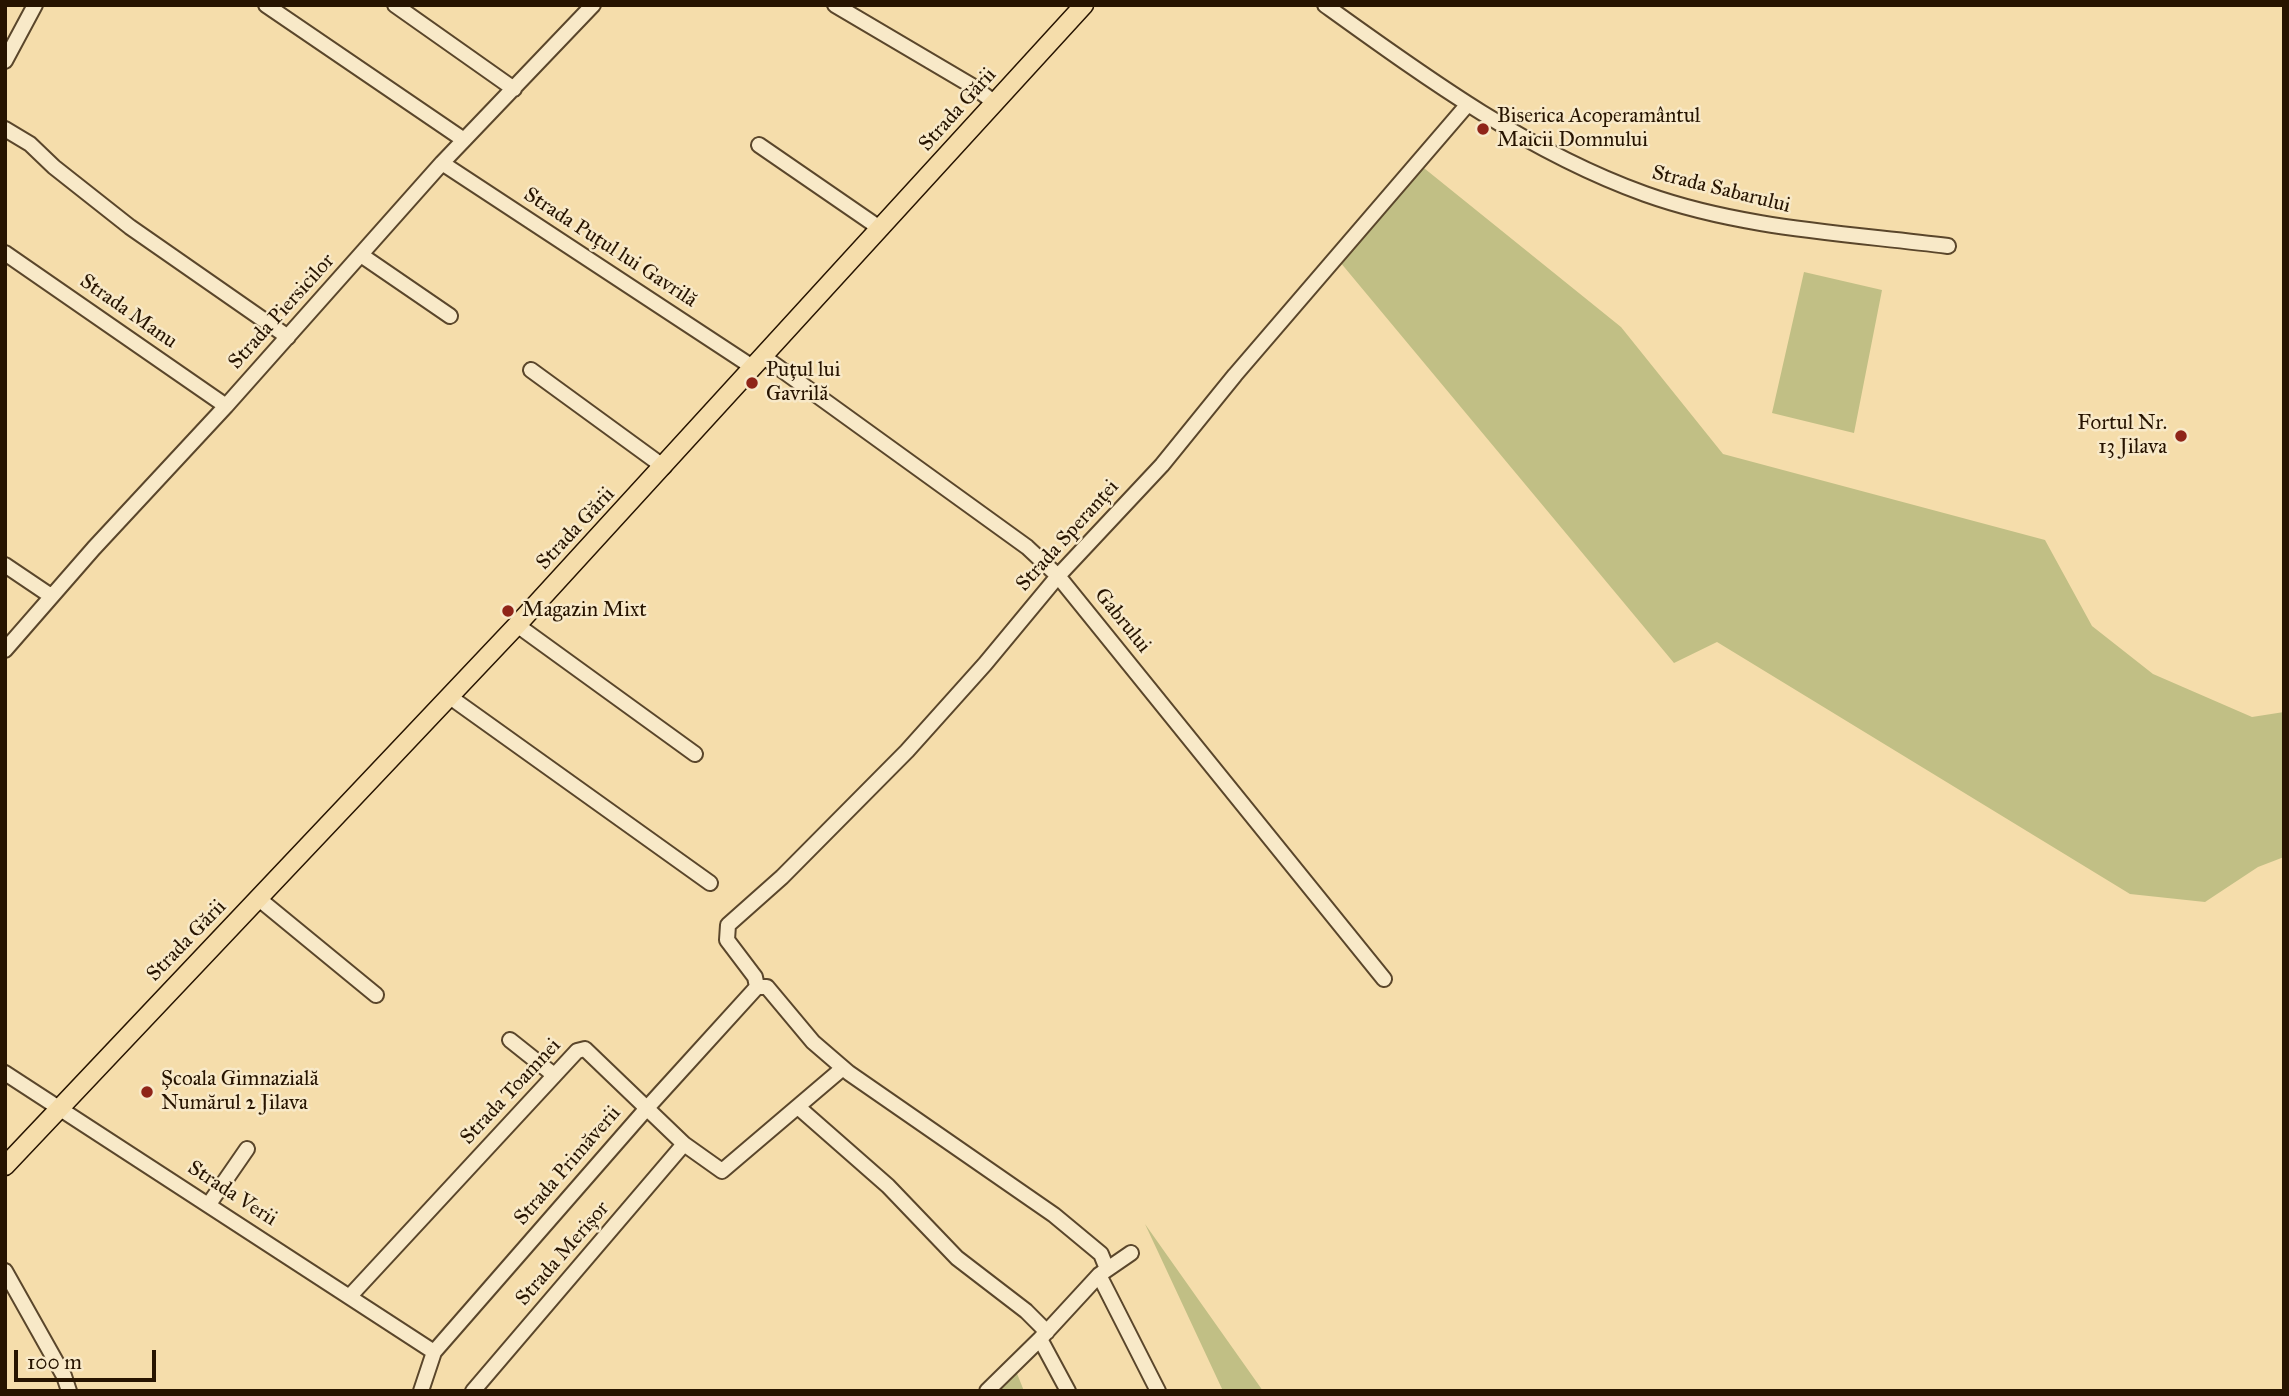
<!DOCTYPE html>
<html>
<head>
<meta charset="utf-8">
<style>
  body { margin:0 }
  #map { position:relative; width:2289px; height:1396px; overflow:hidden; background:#f5ddab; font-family:"IM FELL Great Primer",serif }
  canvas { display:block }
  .frame { position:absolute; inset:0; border:7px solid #271400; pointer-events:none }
  .scale { position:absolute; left:14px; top:1350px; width:142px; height:32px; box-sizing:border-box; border:4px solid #271400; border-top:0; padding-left:9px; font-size:21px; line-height:24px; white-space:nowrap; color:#271400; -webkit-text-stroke:5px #f8e9c8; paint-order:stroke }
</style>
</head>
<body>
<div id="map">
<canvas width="2289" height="1396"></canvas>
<div class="frame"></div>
<div class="scale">100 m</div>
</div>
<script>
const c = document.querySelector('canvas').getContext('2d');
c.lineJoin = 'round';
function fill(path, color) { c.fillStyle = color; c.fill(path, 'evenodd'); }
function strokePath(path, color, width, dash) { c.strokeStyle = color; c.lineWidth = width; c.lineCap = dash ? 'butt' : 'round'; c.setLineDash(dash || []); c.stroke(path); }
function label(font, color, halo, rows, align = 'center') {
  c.font = font + ' "IM FELL Great Primer",serif'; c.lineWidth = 5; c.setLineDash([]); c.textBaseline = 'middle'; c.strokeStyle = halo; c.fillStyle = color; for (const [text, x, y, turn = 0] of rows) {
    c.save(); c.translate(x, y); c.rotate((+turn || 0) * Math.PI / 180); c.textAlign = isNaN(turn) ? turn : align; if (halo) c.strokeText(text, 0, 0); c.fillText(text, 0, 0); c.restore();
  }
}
const green = new Path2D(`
  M1414 160 1621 327 1723 454 2045 540 2092 626 2153 674 2252 717 2284 712V857L2258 867 2205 902 2130 894 1717 642 1674 663 1335 256Z
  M1804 272 1882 290 1854 433 1772 413Z
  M1145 1224 1263 1391H1223Z
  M1016 1371 1024 1391H996Z`);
const minor = new Path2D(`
  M266 5 464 140
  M395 5 514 89
  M835 5 974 87 995 103
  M1325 5C1425 77 1528 152 1645 194 1743 229 1846 233 1948 246
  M5 61 35 5
  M5 129 30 144 54 167 130 227 288 337
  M759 145 881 229
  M442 163 754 368
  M5 253 226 406
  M361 255 450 316
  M764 357 1027 547 1058 576 1384 979
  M531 370 664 467
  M5 565 51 596
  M517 625 695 754
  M5 650 94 548 226 406 442 163 593 5
  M450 697 710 883
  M259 899 376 995
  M757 987 755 977 727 940 728 925 782 877 907 751 985 664 1058 576 1162 465 1235 375 1468 104
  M510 1040 554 1075
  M5 1073 434 1352
  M798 1107 888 1186 957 1258 1026 1311 1047 1332
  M209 1204 247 1149
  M5 1271 64 1376 69 1391
  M1099 1275 1158 1391
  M350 1296 577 1051 585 1049 684 1144 722 1171 843 1068
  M1040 1339 1068 1391
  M421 1391 434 1352 647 1108 757 987H767L813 1042 849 1073 1054 1215 1101 1254 1107 1269
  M473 1391 684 1144
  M987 1391 1040 1339 1099 1275 1131 1253`);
const major = new Path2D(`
  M5 1166 517 625 1084 5`);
const markers = [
  [1483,129,7,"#8f2418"],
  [752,383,7,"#8f2418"],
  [2181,436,7,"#8f2418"],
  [508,611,7,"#8f2418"],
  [147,1092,7,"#8f2418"]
];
const streetNames = [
  ["Strada Gării",958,110,-48],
  ["Strada Sabarului",1721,190,14],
  ["Strada Puțul lui Gavrilă",610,248,33],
  ["Strada Manu",128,312,35],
  ["Strada Piersicilor",282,312,-48],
  ["Strada Gării",576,529,-47],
  ["Strada Speranței",1068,536,-48],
  ["Gabrului",1122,621,51],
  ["Strada Gării",187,941,-46],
  ["Strada Toamnei",511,1092,-47],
  ["Strada Primăverii",568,1166,-49],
  ["Strada Verii",232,1194,33],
  ["Strada Merișor",563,1254,-49]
];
const poiNames = [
  ["Biserica Acoperamântul",1497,117],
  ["Maicii Domnului",1497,141],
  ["Puțul lui",766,371],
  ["Gavrilă",766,395],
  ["Fortul Nr.",2167,424,"right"],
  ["13 Jilava",2167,448,"right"],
  ["Magazin Mixt",522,611],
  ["Școala Gimnazială",161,1080],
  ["Numărul 2 Jilava",161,1104]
];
fill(green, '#c1bf85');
strokePath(minor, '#5a462b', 18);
strokePath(major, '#271400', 21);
strokePath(minor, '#f8e9c8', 14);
strokePath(major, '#f5ddab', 18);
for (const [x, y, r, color] of markers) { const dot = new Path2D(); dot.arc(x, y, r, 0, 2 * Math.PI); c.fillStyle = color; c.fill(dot); strokePath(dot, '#f8e9c8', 2.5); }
label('21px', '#271400', '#f8e9c8', streetNames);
label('21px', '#271400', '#f8e9c8', poiNames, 'left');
</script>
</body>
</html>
